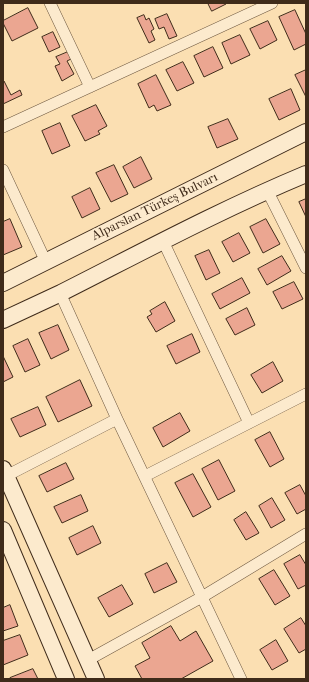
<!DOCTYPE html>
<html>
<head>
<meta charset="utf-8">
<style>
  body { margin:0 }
  #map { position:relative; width:309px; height:682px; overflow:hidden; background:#fbdfb2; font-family:"IM FELL French Canon",serif }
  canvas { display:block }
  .frame { position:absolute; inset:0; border:4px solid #3f2b1a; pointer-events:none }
</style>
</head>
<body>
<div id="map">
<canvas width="309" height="682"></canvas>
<div class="frame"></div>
</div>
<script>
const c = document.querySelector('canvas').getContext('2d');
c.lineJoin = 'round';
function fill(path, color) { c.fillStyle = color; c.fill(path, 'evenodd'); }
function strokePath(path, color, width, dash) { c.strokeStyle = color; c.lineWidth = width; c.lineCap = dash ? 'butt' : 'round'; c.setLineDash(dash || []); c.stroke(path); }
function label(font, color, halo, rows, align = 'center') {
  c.font = font + ' "IM FELL French Canon",serif'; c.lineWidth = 3; c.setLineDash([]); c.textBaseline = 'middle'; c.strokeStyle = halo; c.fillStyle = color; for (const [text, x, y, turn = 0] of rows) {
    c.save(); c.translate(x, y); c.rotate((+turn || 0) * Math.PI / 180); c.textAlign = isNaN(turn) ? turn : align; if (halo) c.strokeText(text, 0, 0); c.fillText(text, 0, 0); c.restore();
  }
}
const building = new Path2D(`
  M208 3H226V4L212 11Z
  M28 8 38 28 12 41 3 23V21Z
  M295 10 306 34V44L294 50 279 17Z
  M167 14 177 36 169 39 164 27 159 29 155 19Z
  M144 15 146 20 149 18 154 29 151 31 155 40 149 43 137 18Z
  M268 21 277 40 260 49 250 29Z
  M53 32 60 47 49 52 42 37Z
  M240 35 250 55 231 64 222 43Z
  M213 47 223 68 204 77 194 56Z
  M68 52 71 59 67 61 74 74 62 81 55 66 60 64 56 57Z
  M183 62 194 83 177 91 166 70Z
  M306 70V97L295 75Z
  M156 75 171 105 157 111 154 105 149 108 138 84Z
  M3 81H4L11 95 20 90 22 95 3 104Z
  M291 89 300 110 279 120 269 99Z
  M96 105 107 126 98 131 100 134 85 141 72 116Z
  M228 119 238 139 217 148 208 127Z
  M60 123 70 146 52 154 42 131Z
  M141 157 152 179 134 188 123 167Z
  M114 165 128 194 111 202 96 173Z
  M90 188 100 209 82 218 72 197Z
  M306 199V217L299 202Z
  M10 219 22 247 3 255V222Z
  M266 219 280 244 263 253 250 227Z
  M239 233 250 253 233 262 222 242Z
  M209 250 220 273 206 280 195 256Z
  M282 256 291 271 267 285 258 269Z
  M242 278 250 293 220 309 212 294Z
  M294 282 303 299 282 309 273 292Z
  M165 302 175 321 156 332 147 317 152 314 150 311Z
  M247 308 255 325 235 335 226 319Z
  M58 325 69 350 51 359 39 333Z
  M192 334 200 352 176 364 167 346Z
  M28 339 40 365 25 372 13 346Z
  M3 356 13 377 3 382Z
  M273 362 283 381 262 393 251 375Z
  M80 380 92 406 58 422 46 397Z
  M38 407 46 425 20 437 11 419Z
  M180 413 190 431 163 447 153 428Z
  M270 432 284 459 270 467 255 440Z
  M219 460 235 491 218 500 202 469Z
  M66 463 74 479 47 492 39 476Z
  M193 474 211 507 193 517 175 483Z
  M300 485 306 496V509L297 514 285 493Z
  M81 495 88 511 62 523 54 507Z
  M272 498 285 520 271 528 259 506Z
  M246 512 259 533 246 540 234 520Z
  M93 526 101 543 77 555 69 538Z
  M300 555 306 565V585L298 589 284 564Z
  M167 563 177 582 154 593 145 574Z
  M274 570 290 596 275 605 259 579Z
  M122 585 133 604 109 617 98 598Z
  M10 605 18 626 3 631V608Z
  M301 618 306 626V649L299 653 284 629Z
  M171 626 180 641 196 631 213 661 181 679H142L135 666 150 658 142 643Z
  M20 635 28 655 3 665V641Z
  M276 640 288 661 272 670 260 650Z
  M33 669 38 679H10V678Z`);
const minor = new Path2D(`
  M50 3 90 87
  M3 127 272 3
  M3 170 46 262
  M267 190 306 268
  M163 241 249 423
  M60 293 117 419 241 679
  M6 476 117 419
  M145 476 306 394
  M88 660 202 597 306 534`);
const secondary = new Path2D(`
  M3 283 306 132
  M3 320C22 311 42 302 61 293 142 252 222 209 306 174
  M3 469 96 679
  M3 530 66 679`);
const streetNames = [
  ["Alparslan Türkeş Bulvarı",155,207,-26]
];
fill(building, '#eba691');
strokePath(building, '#3f2b1a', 1);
strokePath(minor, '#6e5840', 12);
strokePath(secondary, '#3f2b1a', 18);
strokePath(minor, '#fceacd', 11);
strokePath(secondary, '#fceacd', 16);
label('13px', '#3f2b1a', '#fceacd', streetNames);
</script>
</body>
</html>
